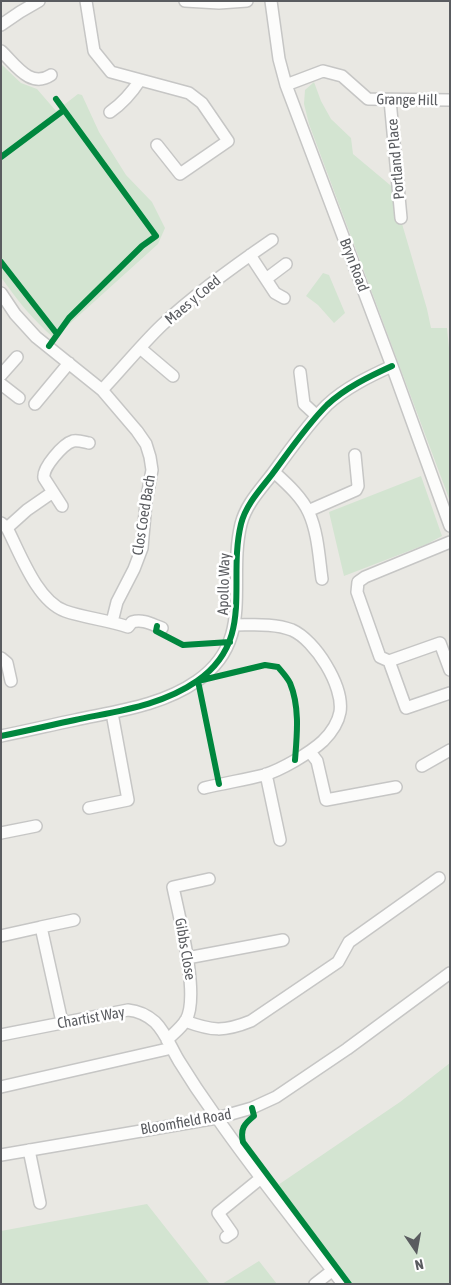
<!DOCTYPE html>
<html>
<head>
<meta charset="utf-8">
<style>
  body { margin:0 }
  #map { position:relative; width:451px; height:1285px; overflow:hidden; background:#e9e8e3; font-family:"Asap Condensed",sans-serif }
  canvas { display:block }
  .frame { position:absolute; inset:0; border:2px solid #5a5c60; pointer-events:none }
  .north { position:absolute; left:391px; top:1225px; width:50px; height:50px; -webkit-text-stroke:4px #fff; paint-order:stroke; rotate:168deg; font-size:14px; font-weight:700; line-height:20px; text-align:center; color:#5a5c60 }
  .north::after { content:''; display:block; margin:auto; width:18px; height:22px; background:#5a5c60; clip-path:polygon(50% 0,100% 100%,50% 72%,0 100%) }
</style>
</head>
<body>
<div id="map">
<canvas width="451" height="1285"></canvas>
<div class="frame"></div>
<div class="north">N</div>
</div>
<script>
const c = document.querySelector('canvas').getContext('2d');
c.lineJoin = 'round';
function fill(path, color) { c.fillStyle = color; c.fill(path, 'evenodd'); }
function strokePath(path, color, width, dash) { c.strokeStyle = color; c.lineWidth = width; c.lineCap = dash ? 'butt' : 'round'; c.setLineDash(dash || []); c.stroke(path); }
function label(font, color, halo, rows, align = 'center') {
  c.font = font + ' "Asap Condensed",sans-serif'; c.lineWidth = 5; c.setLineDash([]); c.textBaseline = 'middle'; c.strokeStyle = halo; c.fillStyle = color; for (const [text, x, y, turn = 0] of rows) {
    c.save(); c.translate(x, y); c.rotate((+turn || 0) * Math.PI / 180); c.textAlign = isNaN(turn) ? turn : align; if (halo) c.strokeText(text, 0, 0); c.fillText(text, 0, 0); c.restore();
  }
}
const green = new Path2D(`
  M1 64 21 83 37 89 56 111 78 94 82 95 99 132 126 175 152 202 165 228 158 244 54 338C33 320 17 300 1 277Z
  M314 82 321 101 331 119 351 138 353 154 396 190 398 210 427 309 431 328H447L450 358V501L309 124 304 104 305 90Z
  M323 273 329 275 345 313 334 323 318 305 306 296Z
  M421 476 442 536 427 544 344 576 329 512Z
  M450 1063V1284H353L278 1185 400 1102Z
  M147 1204 210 1284H1V1231Z
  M259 1261 277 1284H222Z`);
const minor = new Path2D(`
  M86 1 94 51 111 72 189 93 202 103 228 141 180 174 157 145
  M185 1 219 3 247 1
  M271 1 279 59 286 85 392 366 450 526
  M1 25 20 12 39 1
  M1 51C15 64 30 89 51 75
  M286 85 323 71 342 76 368 99 450 100
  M390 100 401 218
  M110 112C123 103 131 94 140 80
  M250 255 275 293 284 298
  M266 279 286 264
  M1 293 15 314 36 337 102 390 137 431 146 444 150 457 152 470 146 502 142 548 134 569 117 602 112 622
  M140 348 173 376
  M300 372 304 404 317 416
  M1 375 17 357
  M1 384 19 398
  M102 390C122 369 141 345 162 325 196 293 234 266 272 240
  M35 404 69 363
  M274 472C286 483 302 497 309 513 318 533 319 558 322 579
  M62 506 44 478C42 468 63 444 73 441 78 440 84 442 89 443
  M308 511 356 490 358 486 355 455
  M1 523 7 528C20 553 37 601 65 611 85 618 108 620 128 627L132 622C143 619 151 624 162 628
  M7 528 27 510 53 492
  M450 542 365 577 358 582 357 592 380 657 389 661 440 643 450 670
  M1 658 7 663 11 681
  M389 661 406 708 450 693
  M1 736C26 731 51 725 75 720 117 711 161 706 197 681 256 640 227 582 241 524 246 504 261 489 273 473 290 450 307 425 327 405 345 388 370 376 392 366
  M310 752 317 761 326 800 396 787
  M422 766 450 750
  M266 774 280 840
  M204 788C224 783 244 780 264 775 281 770 310 753 323 741 331 733 338 723 340 712 344 686 315 640 292 630 274 623 253 625 235 625
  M89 808 128 800 112 713
  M1 833 36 826
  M41 927 74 920
  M1 936 41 927 62 1022
  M187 958 283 940
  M185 1021C212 1031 224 1032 251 1021L338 962 349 942 439 878
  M1 1035 128 1010C139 1011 147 1015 155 1022 166 1033 171 1048 179 1061 190 1079 202 1097 215 1115 255 1173 300 1228 343 1284
  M167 1040C173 1034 181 1028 186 1020 200 996 179 916 173 887L209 879
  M1 1087 172 1048
  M29 1150 40 1203
  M1 1155 217 1118 252 1108 276 1097 347 1049 450 973
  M226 1237 232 1233 218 1213 261 1178
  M315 1284 333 1270`);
const cycleway = new Path2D(`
  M1 157 64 110
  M1 262 57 334
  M49 346 69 318 142 246 156 236 56 99
  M157 626 156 631 183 645 230 642
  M1 736C26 731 51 725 75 720 117 711 161 706 197 681 256 640 227 582 241 524 246 504 261 489 273 473 290 450 307 425 327 405 345 388 370 376 392 366
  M219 784 198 681 265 665 278 667C282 672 287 677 290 683 300 707 297 735 295 760
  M252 1108 254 1116C244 1124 240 1129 243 1142L349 1284`);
const streetNames = [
  ["Grange Hill",407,100,1],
  ["Portland Place",396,159,-95],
  ["Bryn Road",354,265,69],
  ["Maes y Coed",193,300,-40],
  ["Clos Coed Bach",144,515,-81],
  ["Apollo Way",224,584,-88],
  ["Gibbs Close",185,949,80],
  ["Chartist Way",91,1018,-10],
  ["Bloomfield Road",186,1122,-10]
];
fill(green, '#d3e4d1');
strokePath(minor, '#c6c6c5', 14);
strokePath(minor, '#fcfcfb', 11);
strokePath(cycleway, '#00873e', 6);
label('15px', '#5a5c60', '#fff', streetNames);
</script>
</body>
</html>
